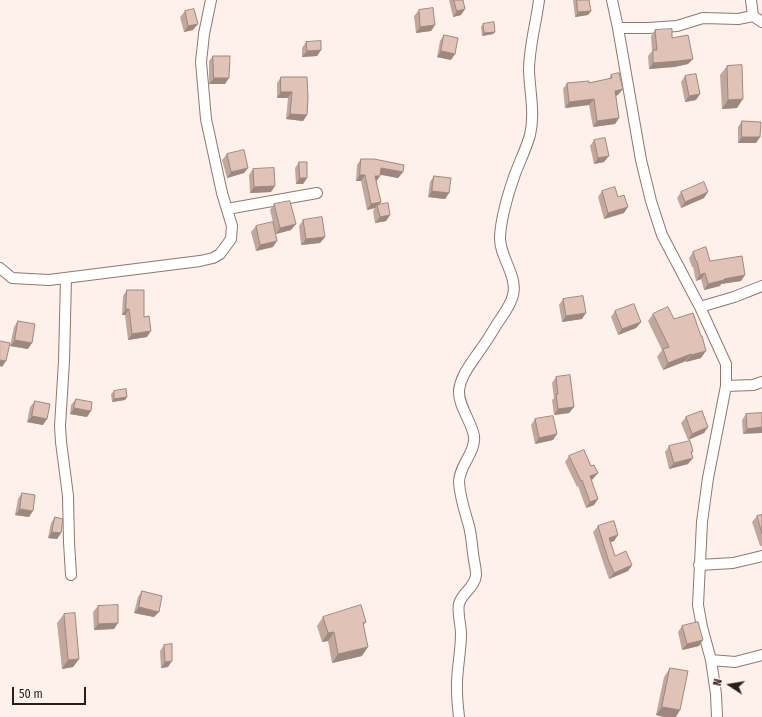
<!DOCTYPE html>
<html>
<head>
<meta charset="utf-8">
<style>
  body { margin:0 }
  #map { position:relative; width:762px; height:717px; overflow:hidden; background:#fef1ec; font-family:"Fira Sans Condensed",sans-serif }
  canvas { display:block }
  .north { position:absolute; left:710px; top:665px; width:40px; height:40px; -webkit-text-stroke:3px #fef1ec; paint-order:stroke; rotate:282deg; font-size:11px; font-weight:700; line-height:16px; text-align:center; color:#2a1e1a }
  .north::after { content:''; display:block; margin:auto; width:14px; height:18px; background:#2a1e1a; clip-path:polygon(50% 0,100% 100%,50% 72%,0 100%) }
  .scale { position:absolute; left:12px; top:687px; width:74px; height:18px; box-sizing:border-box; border:2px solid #2a1e1a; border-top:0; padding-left:5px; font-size:12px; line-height:14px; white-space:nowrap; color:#2a1e1a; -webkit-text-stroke:3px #fef1ec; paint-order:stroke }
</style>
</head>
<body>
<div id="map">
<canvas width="762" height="717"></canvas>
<div class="north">N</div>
<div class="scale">50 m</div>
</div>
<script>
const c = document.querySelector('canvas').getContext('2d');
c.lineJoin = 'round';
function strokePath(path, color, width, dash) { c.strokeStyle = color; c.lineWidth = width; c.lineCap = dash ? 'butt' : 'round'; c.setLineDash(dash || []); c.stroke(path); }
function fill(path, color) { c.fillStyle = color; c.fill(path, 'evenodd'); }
const minor = new Path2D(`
  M612 0 618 28 641 160 651 201 662 235 692 292 700 307 726 364V386L708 478 702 522 698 605 702 627 711 660 716 694 717 717
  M753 16 762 22
  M618 28H648L677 26 703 18 738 19 753 16 751 0
  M227 209 317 193
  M0 268 12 278 49 280 200 261 213 258 220 254 231 239 232 226 222 193 206 119 201 62 204 34 211 0
  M66 278 64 361 60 426 61 442 68 496 69 542 71 575
  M700 307 734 297 762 286
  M726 386 753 385 762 382
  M699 565 733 563 762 556
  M711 660 735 662 762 655
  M459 717C458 708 457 699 457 691 456 672 461 653 461 634 461 625 457 612 459 604 462 592 475 588 476 575 476 570 475 565 474 560 472 549 472 538 469 526 465 512 460 498 459 482 459 466 476 452 474 436 471 420 458 406 459 390 461 375 471 364 478 353 485 344 491 334 497 324 503 315 511 305 513 295 518 276 499 256 500 237 501 216 508 194 515 174 520 161 526 149 530 135 535 114 530 93 529 71 529 47 536 24 539 0`);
const wall = new Path2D(`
  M449 0H463L465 9 461 15 453 17Z
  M573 0H589L591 11 588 15 575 17Z
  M419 10 435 25 431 31 416 33 414 16Z
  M185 11 193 30 184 32 180 17Z
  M483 24 495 32 493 34 482 36 481 27Z
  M655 30 672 38 688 64 674 67 649 69 648 56 652 51 651 36Z
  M444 35 451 60 437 57 440 41Z
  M306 42 321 50 317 56 302 57V48Z
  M213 56 225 84H209V61Z
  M727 66 737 108 722 109 720 75Z
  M611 75 618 95 616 96 619 118 615 124 593 127 589 105 565 108 563 89 567 83H589L609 79Z
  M685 76 696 100 685 102 681 82Z
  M281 77 308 98 307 115 303 121 286 119 288 98H277V83Z
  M742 121 760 137 756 143H738V127Z
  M594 140 604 162 594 164 590 146Z
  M227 154 248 168 244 173 227 178 222 160Z
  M361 159 403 172 398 178 380 174 376 182 381 202 379 204 390 215 386 221 375 223 373 211 375 208 367 210 361 181H356L357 165Z
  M299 162 307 178 303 184H296L295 168Z
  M253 169 271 192 250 193 249 175Z
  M434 176 449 193 445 199 428 197 430 182Z
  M602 191 624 213 604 219 598 197Z
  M681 192 704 198 681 208 677 198Z
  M274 204 291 230 276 234 270 210Z
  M303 220 325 237 320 243 301 245 299 226Z
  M256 226 273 247 256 251 251 232Z
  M693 252 710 261 741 281 721 284 720 286 704 290 701 279 696 281 693 267H692L689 258Z
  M127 290 144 317 147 337 128 340 125 315H122L123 296Z
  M563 299 582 319 562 322 559 305Z
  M615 311 641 322 636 328 618 335 611 317Z
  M653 314 674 319 701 358 686 362V361L663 370 657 357 662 350 648 321Z
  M18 321 28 349 10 346 14 327Z
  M556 377 574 407 569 413 554 415 552 400 554 398 552 383Z
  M114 391 127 397 125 400 112 402 111 394Z
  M76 399 87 417 70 414 71 405Z
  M35 401 43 425 27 422 30 407Z
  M762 413 743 434 742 420 746 414Z
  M686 417 708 427 704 433 688 440 681 423Z
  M535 419 553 440 535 444 531 425Z
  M669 446 693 451 692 454 688 464 669 469 665 452Z
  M569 456 593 479 591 480 598 499 594 505 586 508 578 486 577 487 565 462Z
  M22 493 29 517 15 515 18 499Z
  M762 515V546H760L752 522 757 516Z
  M55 517 61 533 57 539 48 538 51 523Z
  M598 526 618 535 614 541 611 542 615 556 632 565 628 571 609 579 604 565 593 532Z
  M142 591 154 617 134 613 138 597Z
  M98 606 114 629 94 630 93 612Z
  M64 614 79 659 73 667 62 669 57 623Z
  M323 617 366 622 363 626 362 656 332 663 328 641 322 642 317 626Z
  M682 626 699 646 682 650 678 632Z
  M164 645 168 667 161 668 160 651Z
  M670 668 676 717H664L656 715 664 677Z`);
const shadedWall = new Path2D(`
  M465 9 461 15 453 17 457 11Z
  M591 11 588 15 575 17 578 12Z
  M198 24 193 30 184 32 188 26Z
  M435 25 431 31 416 33 420 27Z
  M495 32 493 34 482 36 484 33Z
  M321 50 317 56 302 57 307 51Z
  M441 51 455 54 451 60 437 57Z
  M693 59 688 64 674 67 649 69 653 63Z
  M214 78H229L225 84H209Z
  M623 89 618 95 611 97 615 91Z
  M281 92H292L288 98H277Z
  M700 94 696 100 685 102 689 96Z
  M594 99 589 105 565 108 569 102Z
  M743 99 737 108 722 109 728 100Z
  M290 114 307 115 303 121 286 119Z
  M619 118 615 124 593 127 597 121Z
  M742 137H760L756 143H738Z
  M609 156 604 162 594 164 598 158Z
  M248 168 244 173 227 178 231 172Z
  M381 168 403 172 398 178 376 174Z
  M360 175H365L361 181H356Z
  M375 176H380L376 182Z
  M300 178H307L303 184H296Z
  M275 186 271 192 250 193 254 187Z
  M432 191 449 193 445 199 428 197Z
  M708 192 704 198 681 208 685 202Z
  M381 202 378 206 377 205 375 208 367 210 371 204Z
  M628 207 624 213 604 219 608 213Z
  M390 215 386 221 375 223 380 217Z
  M296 224 291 230 276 234 280 228Z
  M325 237 320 243 301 245 306 239Z
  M277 241 273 247 256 251 260 245Z
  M705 273 701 279 696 281 700 275Z
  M745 275 741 281 721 284 720 286 704 290 708 284 724 279Z
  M126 309H129L125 315H122Z
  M586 313 582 319 562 322 566 316Z
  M641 322 636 328 618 335 622 329Z
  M151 331 147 337 128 340 132 334Z
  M15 340 32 343 28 349 10 346Z
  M706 351 701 358 686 362 691 355Z
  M691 354 686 361 663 370 668 363Z
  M0 360 6 361 2 367 0 366Z
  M127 397 125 400 112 402 114 399Z
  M574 407 569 413 554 415 558 409Z
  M74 408 91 411 87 417 70 414Z
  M32 416 47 419 43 425 27 422Z
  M708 427 704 433 688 440 692 434Z
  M762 427V433L743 434 747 429Z
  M557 434 553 440 535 444 539 438Z
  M693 458 688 464 669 469 674 463Z
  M598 473 593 479 586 482 590 476Z
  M598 499 594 505 586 508 590 502Z
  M20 509 33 511 29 517 15 515Z
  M52 532 61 533 57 539 48 538Z
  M618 535 614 541 605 544 609 538Z
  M632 565 628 571 609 579 614 573Z
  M139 607 159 612 154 617 134 613Z
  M118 623 114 629 94 630 98 624Z
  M334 632 328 641 322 642 328 633Z
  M703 640 699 646 682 650 687 644Z
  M368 647 362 656 332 663 338 654Z
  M79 659 73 667 62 669 68 660Z
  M172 661 168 667 161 668 165 662Z
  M662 707 680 710 676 717H664L656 715Z`);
const building = new Path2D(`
  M454 0H463L465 9 457 11Z
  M577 0H589L591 11 578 12Z
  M433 8 435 25 420 27 419 10Z
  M194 9 198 24 188 26 185 11Z
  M494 22 495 32 484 33 483 24Z
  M672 29V38L688 35 693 59 679 61 653 63V50H657L655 30Z
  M444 35 458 38 455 54 441 51Z
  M321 41V50L307 51 306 42Z
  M213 56H230L229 78H214Z
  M742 65 743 99 728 100 727 66Z
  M619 73 623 89 615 91 619 118 597 121 594 99 569 102 567 83 589 81V83L612 78 611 75Z
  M696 74 700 94 689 96 685 76Z
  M281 77H307L308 98 307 115 290 114 292 92H281Z
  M742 121 761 122 760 137H742Z
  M605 138 609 156 598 158 594 140Z
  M244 150 248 168 231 172 227 154Z
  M361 159H374L404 165 403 172 381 168 380 176H375L381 202 371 204 365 175H360Z
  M299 162H307V178H300Z
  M274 168 275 186 254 187 253 169Z
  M434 176 451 178 449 193 432 191Z
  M704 182 708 192 685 202 681 192Z
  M615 187 618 197 624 195 628 207 608 213 602 191Z
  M290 201 296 224 280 228 274 204Z
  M388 203 390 215 380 217 377 205Z
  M322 217 325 237 306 239 303 220Z
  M273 222 277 241 260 245 256 226Z
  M706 247 710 261 742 256 745 275 724 279V280L708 284 705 273 700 275 697 261H696L693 252Z
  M127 290H144V317L149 316 151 331 132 334 129 309H126Z
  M583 296 586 313 566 316 563 299Z
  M634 304 641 322 622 329 615 311Z
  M668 307 674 319 693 313 701 336H702L706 351 691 355V354L668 363 663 349 669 347 653 314Z
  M18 321 35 324 32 343 15 340Z
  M0 341 10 343 6 361 0 360Z
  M570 375 574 407 558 409 556 394H558L556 377Z
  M126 389 127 397 114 399V391Z
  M76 399 92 402 91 411 74 408Z
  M35 401 50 404 47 419 32 416Z
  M702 411 708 427 692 434 686 417Z
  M762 413V427L747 429 746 414Z
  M553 416 557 434 539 438 535 419Z
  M690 441 693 451 691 452 693 458 674 463 669 446Z
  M584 450 591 466 594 465 598 473 590 476 598 499 590 502 582 480 581 481 569 456Z
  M22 493 35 495 33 511 20 509Z
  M762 515V534L757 516Z
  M55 517 63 519 61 533 52 532Z
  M614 521 618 535 609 538 615 556 626 551 632 565 614 573 608 559 598 526Z
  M142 591 162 596 159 612 139 607Z
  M118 605V623L98 624V606Z
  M361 605 366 622 363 623 368 647 338 654 334 632 328 633 323 617Z
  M75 613 79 659 68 660 64 614Z
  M698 622 703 640 687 644 682 626Z
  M172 644V661L165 662 164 645Z
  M670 668 688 671 680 710 662 707Z`);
strokePath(minor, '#92766b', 12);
strokePath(minor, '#fff', 10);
fill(wall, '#c1a79d');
fill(shadedWall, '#9d887f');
fill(building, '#e0c2b6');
strokePath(building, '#9d887f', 1);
</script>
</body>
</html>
